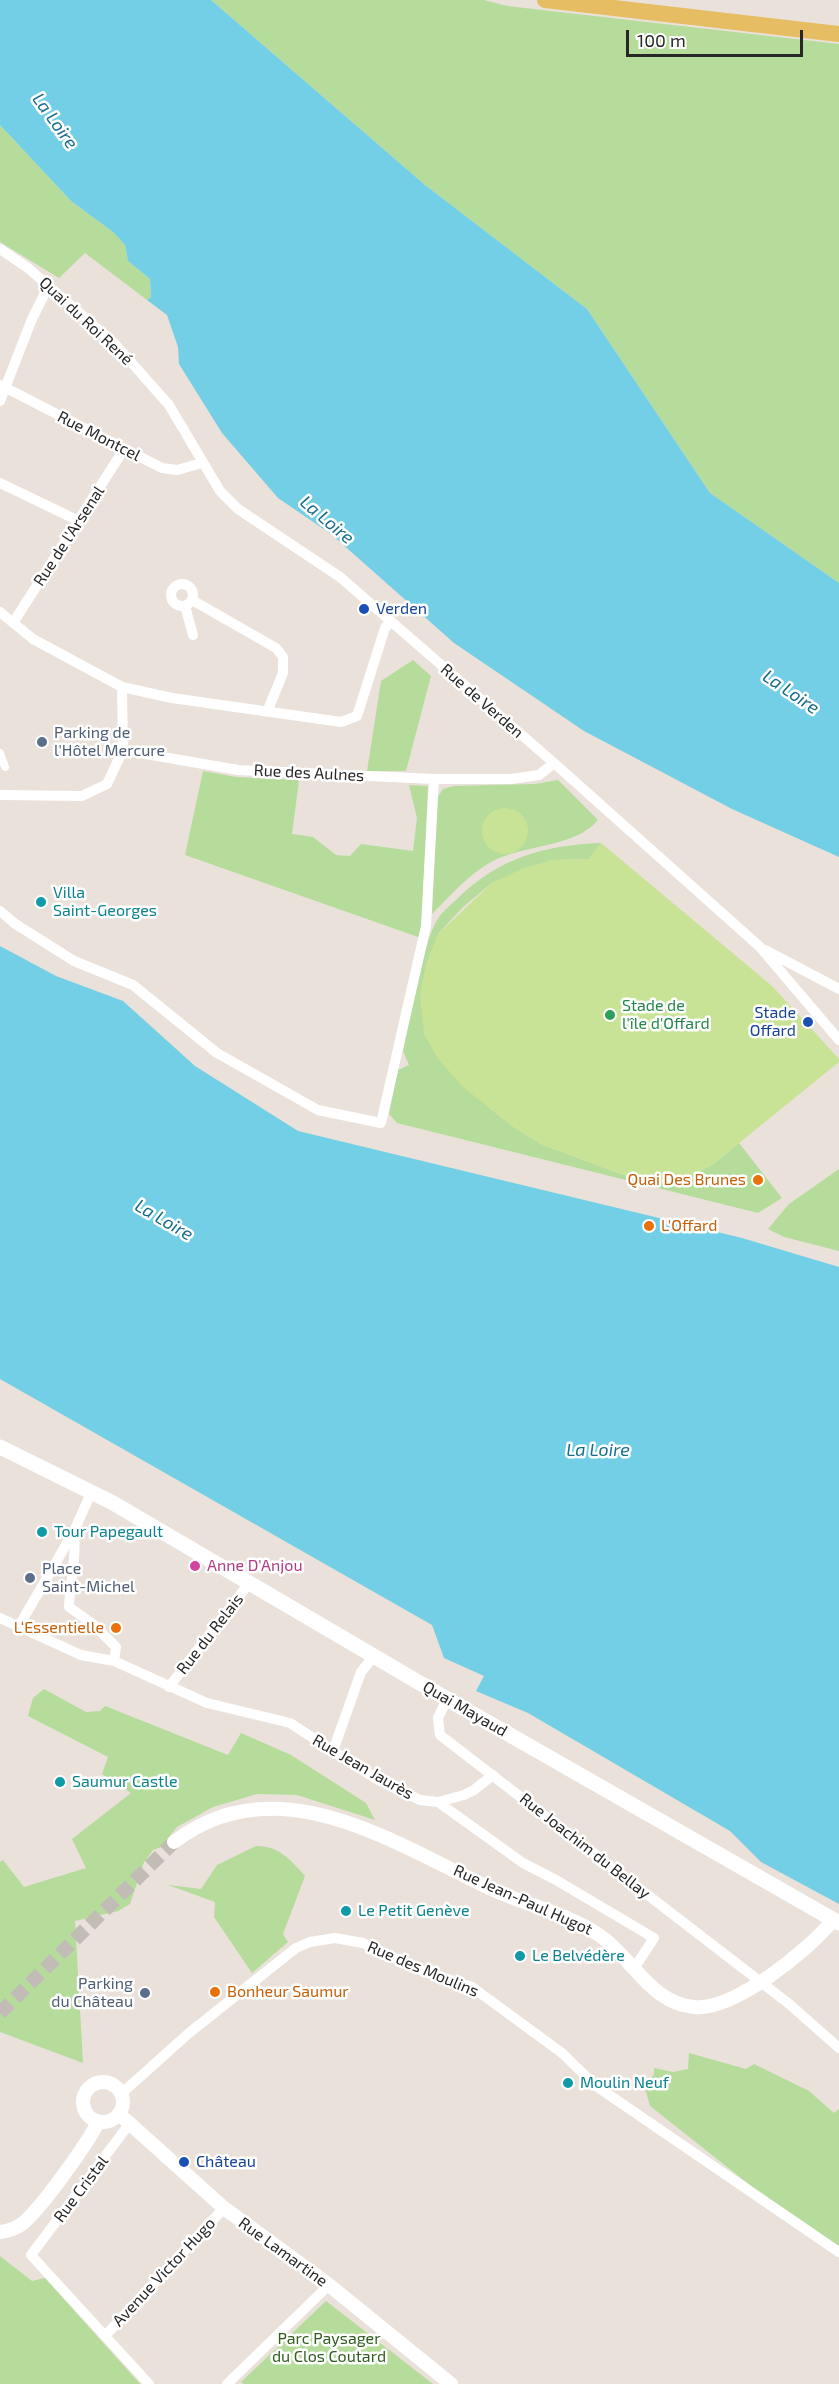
<!DOCTYPE html>
<html>
<head>
<meta charset="utf-8">
<style>
  body { margin:0 }
  #map { position:relative; width:839px; height:2384px; overflow:hidden; background:#e9e1da; font-family:"Exo 2",sans-serif }
  canvas { display:block }
  .scale { position:absolute; left:626px; top:30px; width:177px; height:27px; box-sizing:border-box; border:3px solid #272727; border-top:0; padding-left:8px; font-size:18px; line-height:21px; white-space:nowrap; color:#272727; -webkit-text-stroke:4px #fff; paint-order:stroke }
</style>
</head>
<body>
<div id="map">
<canvas width="839" height="2384"></canvas>
<div class="scale">100 m</div>
</div>
<script>
const c = document.querySelector('canvas').getContext('2d');
c.lineJoin = 'round';
function fill(path, color) { c.fillStyle = color; c.fill(path, 'evenodd'); }
function strokePath(path, color, width, dash) { c.strokeStyle = color; c.lineWidth = width; c.lineCap = dash ? 'butt' : 'round'; c.setLineDash(dash || []); c.stroke(path); }
function label(font, color, halo, rows, align = 'center') {
  c.font = font + ' "Exo 2",sans-serif'; c.lineWidth = 5; c.setLineDash([]); c.textBaseline = 'middle'; c.strokeStyle = halo; c.fillStyle = color; for (const [text, x, y, turn = 0] of rows) {
    c.save(); c.translate(x, y); c.rotate((+turn || 0) * Math.PI / 180); c.textAlign = isNaN(turn) ? turn : align; if (halo) c.strokeText(text, 0, 0); c.fillText(text, 0, 0); c.restore();
  }
}
const green = new Path2D(`
  M211 0H484L507 6 839 44V583L710 493 587 309 425 185Z
  M0 125 71 201 113 232 125 245 128 261 150 279 151 297 147 300 85 253 59 278 0 242Z
  M413 660 431 676 406 771H367L381 681Z
  M203 771 236 777 299 780 292 834 313 837 336 855 350 856 361 844 413 851 417 818 409 785 428 786 421 938 185 855Z
  M558 780 598 820C575 848 524 844 491 862 469 874 450 896 432 914L437 798 443 789 454 786 535 784Z
  M601 843 589 859 553 860 492 883 463 907 438 934 488 1107 515 1128 543 1145 621 1174 655 1183 683 1180 712 1165 739 1143 782 1198 758 1213 397 1123 389 1114 398 1070 409 1065 403 1051C411 1017 421 944 439 917 444 910 452 904 458 898 499 858 545 845 601 843Z
  M839 1169V1251L784 1237 768 1229 789 1204Z
  M44 1689 86 1712 100 1711 105 1706 228 1755 241 1733 291 1755 366 1803 375 1820 297 1795 257 1794 213 1807 177 1827 161 1847 153 1850 144 1862 130 1904 118 1911 75 1921 83 2063 0 2032V1862L3 1860 24 1887 86 1868 72 1839 131 1793 102 1774 108 1757 28 1716 33 1698Z
  M256 1846C279 1846 290 1859 305 1876L283 1934 288 1942 252 1973 214 1917 215 1902 168 1885 201 1889 217 1865Z
  M689 2053 746 2069 754 2064 809 2091 834 2113 839 2109V2248L755 2189 650 2106 645 2088 654 2074V2068L673 2072 688 2069Z
  M0 2256 32 2281 45 2278 140 2384H0Z
  M326 2301 433 2384H244L241 2382Z`);
const pitch = new Path2D(`
  M482 831a23 23 0 1 1 46 0a23 23 0 1 1-46 0Z
  M601 843 772 986 839 1059V1062L712 1165 683 1180 655 1183 621 1174 543 1145 515 1128 464 1088 438 1059 424 1034 420 995 426 964 438 934 492 883 524 868 553 860 589 859Z`);
const water = new Path2D(`
  M0 0H211L425 185 587 309 710 493 839 583V857L732 809 584 731 454 643 331 534 278 498 222 433 179 364 178 347 167 315 147 300 151 297 150 279 128 261 125 245 113 232 71 201 0 125Z
  M0 946 56 976 123 1001 195 1066 298 1131 742 1238 839 1267V1904L761 1862 730 1831 528 1713 476 1691 484 1676 444 1658 432 1625 0 1379Z`);
const tertiaryTunnel = new Path2D(`
  M0 2013 174 1842`);
const pedestrian = new Path2D(`
  M0 753 5 767`);
const minor = new Path2D(`
  M0 249 28 268 115 344 169 405 220 491 238 509 340 577 554 763 760 947 839 1040
  M0 385 162 468 177 470 202 463
  M0 401 32 319 49 285
  M0 483 79 521
  M171 595a11 11 0 1 1 22 0a11 11 0 1 1-22 0Z
  M192 600 276 648 283 657V673L267 712
  M185 606 193 635
  M0 612 33 639 122 687 172 698 341 722 357 716 385 628 390 622
  M13 623 124 449
  M123 750 238 770 434 779H511L539 775 554 763
  M0 795 82 796 107 784 123 750 122 687
  M0 911 14 923 74 961 133 985 217 1053 318 1110 381 1123 426 926 434 779
  M765 950 839 989
  M74 1532C77 1557 70 1582 69 1607L93 1624 116 1647 114 1661
  M0 1618 81 1655 114 1661 207 1703 290 1723 378 1780 420 1800 438 1802 464 1795 474 1790 493 1775
  M19 1626 74 1531 92 1491
  M169 1687 250 1582
  M447 1699 438 1718 440 1735 788 2003 839 2048
  M333 1751 361 1672 374 1656
  M438 1802 523 1863 556 1880 654 1938 635 1967
  M122 2093 189 2033 296 1948 310 1942 335 1938 363 1943 418 1969 472 1987 562 2053 596 2086 839 2252
  M130 2123 31 2255 149 2384
  M105 2336 224 2208
  M227 2384 329 2285`);
const tertiary = new Path2D(`
  M174 1842C277 1763 394 1843 491 1889 526 1905 566 1913 599 1935 633 1958 650 2003 694 2007 734 2011 809 1950 833 1920
  M83 2102a20 20 0 1 1 40 0a20 20 0 1 1-40 0Z
  M119 2114 224 2208 329 2285 451 2384
  M0 2232C8 2231 15 2229 22 2224 40 2210 88 2143 98 2122`);
const secondary = new Path2D(`
  M0 1447 113 1503 447 1699 839 1923`);
const primary = new Path2D(`
  M545 0 839 34`);
const markers = [
  [364,609,6,"#1a4fb4"],
  [42,742,6,"#5c6f8a"],
  [41,902,6,"#0f9aa8"],
  [610,1015,6,"#2e9e5b"],
  [808,1022,6,"#1a4fb4"],
  [758,1180,6,"#e8710a"],
  [649,1226,6,"#e8710a"],
  [42,1532,6,"#0f9aa8"],
  [195,1566,6,"#d1479c"],
  [30,1578,6,"#5c6f8a"],
  [116,1628,6,"#e8710a"],
  [60,1782,6,"#0f9aa8"],
  [346,1911,6,"#0f9aa8"],
  [520,1956,6,"#0f9aa8"],
  [215,1992,6,"#e8710a"],
  [145,1993,6,"#5c6f8a"],
  [568,2083,6,"#0f9aa8"],
  [184,2162,6,"#1a4fb4"]
];
const streetNames = [
  ["Quai du Roi René",86,321,43],
  ["Rue Montcel",99,436,27],
  ["Rue de l'Arsenal",69,536,-57],
  ["Rue de Verden",482,701,41],
  ["Rue des Aulnes",309,773,3],
  ["Rue du Relais",210,1634,-52],
  ["Quai Mayaud",465,1709,30],
  ["Rue Jean Jaurès",363,1767,30],
  ["Rue Joachim du Bellay",585,1846,38],
  ["Rue Jean-Paul Hugot",523,1900,24],
  ["Rue des Moulins",423,1969,23],
  ["Rue Cristal",81,2189,-53],
  ["Rue Lamartine",283,2252,36],
  ["Avenue Victor Hugo",164,2272,-47]
];
const transitNames = [
  ["Verden",376,609],
  ["Stade",796,1013,"right"],
  ["Offard",796,1031,"right"],
  ["Château",196,2162]
];
const serviceNames = [
  ["Parking de",54,733],
  ["l'Hôtel Mercure",54,751],
  ["Place",42,1569],
  ["Saint-Michel",42,1587],
  ["Parking",133,1984,"right"],
  ["du Château",133,2002,"right"]
];
const cultureNames = [
  ["Villa",53,893],
  ["Saint-Georges",53,911],
  ["Tour Papegault",54,1532],
  ["Saumur Castle",72,1782],
  ["Le Petit Genève",358,1911],
  ["Le Belvédère",532,1956],
  ["Moulin Neuf",580,2083]
];
const leisureNames = [
  ["Stade de",622,1006],
  ["l'île d'Offard",622,1024]
];
const foodNames = [
  ["Quai Des Brunes",746,1180],
  ["L'Offard",661,1226,"left"],
  ["L‘Essentielle",104,1628],
  ["Bonheur Saumur",227,1992,"left"]
];
const hotelNames = [
  ["Anne D'Anjou",207,1566]
];
const parkNames = [
  ["Parc Paysager",329,2339],
  ["du Clos Coutard",329,2357]
];
const waterNames = [
  ["La Loire",55,121,54],
  ["La Loire",327,520,40],
  ["La Loire",791,692,34],
  ["La Loire",164,1220,30],
  ["La Loire",598,1450]
];
fill(green, '#b5dc9a');
fill(pitch, '#c8e396');
fill(water, '#73cfe5');
strokePath(tertiaryTunnel, '#c2bcb6', 14, [14, 7]);
strokePath(pedestrian, '#fff', 8);
strokePath(minor, '#fff', 10);
strokePath(tertiary, '#fff', 14);
strokePath(secondary, '#fff', 15);
strokePath(primary, '#e6bd62', 16);
for (const [x, y, r, color] of markers) { const dot = new Path2D(); dot.arc(x, y, r, 0, 2 * Math.PI); c.fillStyle = color; c.fill(dot); strokePath(dot, '#fff', 2); }
label('16px', '#272727', '#fff', streetNames);
label('16px', '#164399', '#fff', transitNames, 'left');
label('16px', '#4e5e75', '#fff', serviceNames, 'left');
label('16px', '#0d838f', '#fff', cultureNames, 'left');
label('16px', '#27864d', '#fff', leisureNames, 'left');
label('16px', '#c56008', '#fff', foodNames, 'right');
label('16px', '#b23c85', '#fff', hotelNames, 'left');
label('16px', '#305e1e', '#fff', parkNames);
label('italic 18px', '#166d8d', '#fff', waterNames);
</script>
</body>
</html>
